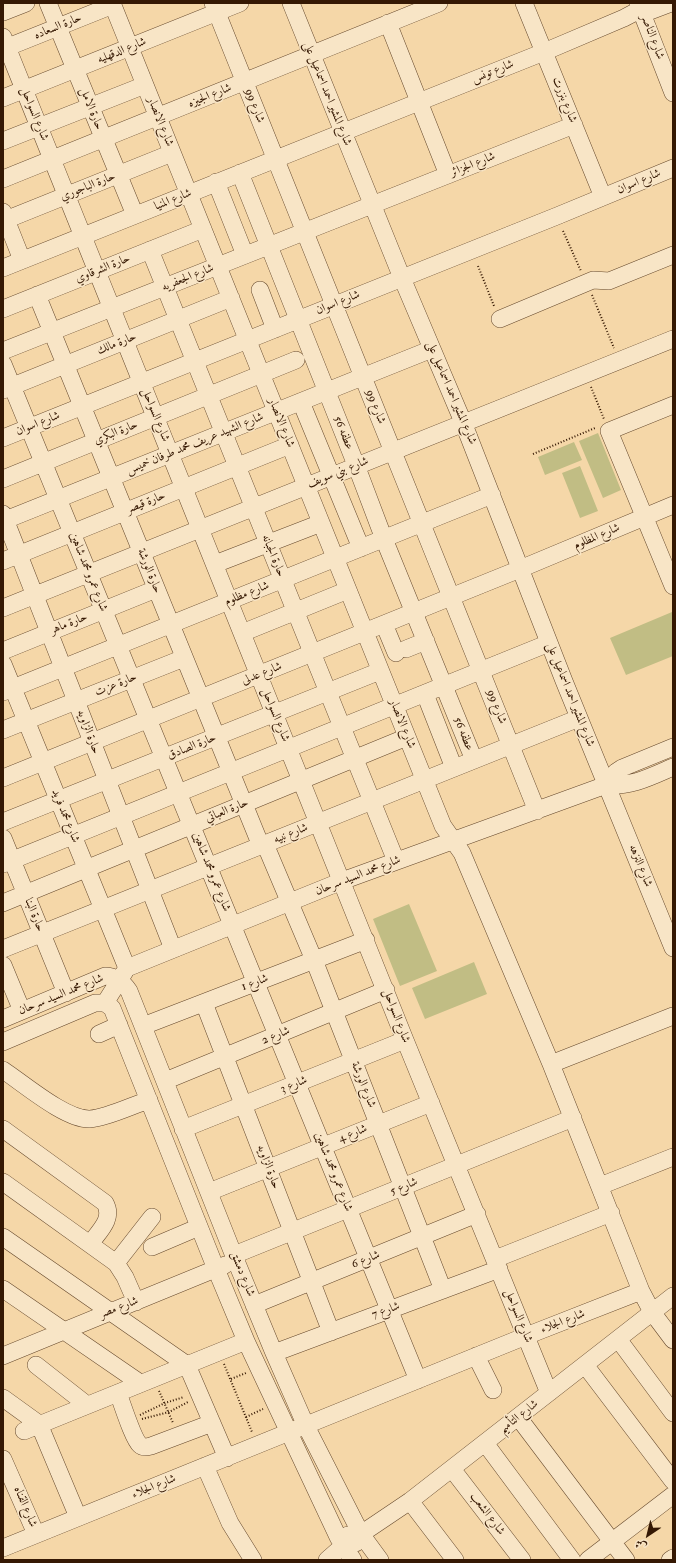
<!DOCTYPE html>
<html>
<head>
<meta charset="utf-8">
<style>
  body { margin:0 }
  #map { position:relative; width:676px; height:1563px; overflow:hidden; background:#f5d7a8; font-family:"IM FELL Double Pica",Amiri,serif }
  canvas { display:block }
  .frame { position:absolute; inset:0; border:4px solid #351803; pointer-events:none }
  .north { position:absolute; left:628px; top:1515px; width:40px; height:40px; -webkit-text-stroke:3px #f8e5c6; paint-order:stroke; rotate:215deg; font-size:11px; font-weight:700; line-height:16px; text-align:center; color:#351803 }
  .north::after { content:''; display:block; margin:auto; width:14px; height:18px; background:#351803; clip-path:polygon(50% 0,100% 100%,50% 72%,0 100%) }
</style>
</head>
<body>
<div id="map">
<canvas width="676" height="1563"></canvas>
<div class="frame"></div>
<div class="north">ش</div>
</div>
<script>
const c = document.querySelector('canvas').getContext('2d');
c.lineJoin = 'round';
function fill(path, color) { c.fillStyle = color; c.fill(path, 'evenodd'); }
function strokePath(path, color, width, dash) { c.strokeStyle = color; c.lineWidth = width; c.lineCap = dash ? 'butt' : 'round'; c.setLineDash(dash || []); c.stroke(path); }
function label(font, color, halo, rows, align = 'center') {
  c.font = font + ' "IM FELL Double Pica",Amiri,serif'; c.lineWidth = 3; c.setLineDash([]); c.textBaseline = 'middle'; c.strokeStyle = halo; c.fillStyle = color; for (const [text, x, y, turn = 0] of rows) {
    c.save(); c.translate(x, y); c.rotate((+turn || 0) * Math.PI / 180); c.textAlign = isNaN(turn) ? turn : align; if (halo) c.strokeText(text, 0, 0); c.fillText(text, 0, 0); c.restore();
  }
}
const green = new Path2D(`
  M598 433 621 490 603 498 579 441Z
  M574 442 582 460 545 475 538 457Z
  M580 466 598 511 580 518 562 473Z
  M672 612 673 656 626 675 610 638Z
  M409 904 437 971 400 986 373 919Z
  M474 962 487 994 425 1019 412 988Z`);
const path = new Path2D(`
  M563 231 581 271
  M478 266 494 306
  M592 295 614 348
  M591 387 604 419
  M533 454 595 428
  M224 1364 252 1432
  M231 1379 246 1373
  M159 1391 173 1423
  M140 1415 165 1403 184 1397
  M246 1417 263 1409
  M142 1419 169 1412 188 1402`);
const minor = new Path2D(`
  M48 3 135 215
  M112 3 443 826 462 853 551 1064 641 1291 652 1312 673 1340
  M213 3 537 811
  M291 3 402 278 463 422 564 681 673 948
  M524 3 603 197
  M638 3 673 93
  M3 12 26 3
  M642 14 671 3
  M388 23 448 175
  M3 37 405 1040 549 1393
  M3 49 113 5
  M3 98 240 3
  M3 141 145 85
  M240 173 356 465 384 539 474 760
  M3 179 439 3
  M216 182 245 255
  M3 212 22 260
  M3 221 172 153
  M150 250 396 861
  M3 268 544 52 624 18 641 9
  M260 290 275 329
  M37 295 261 846
  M3 309 203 229
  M500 319 593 280 609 281 673 255
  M3 351 574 125
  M3 364 418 1380
  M3 390 231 298
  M301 402 361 548
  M673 405 609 431 673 586
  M3 438 557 216 673 168
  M3 479 296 360
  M3 514 173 949
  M3 521 432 349
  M3 561 290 445
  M215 564 321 523
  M3 608 673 339
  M384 624 396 653
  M242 633 348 590
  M406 649 426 641
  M3 651 156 589
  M3 664 127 968
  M3 692 492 495
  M425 694 454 768
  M3 730 184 658
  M3 778 520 569 673 505
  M606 785 616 772 622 768 673 747
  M3 822 380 671
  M3 838 66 993
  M265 844 314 960 443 1290
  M3 864 549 643
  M3 903 407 737
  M3 949 579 718
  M3 965 22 1011
  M105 1003 127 968 342 881 606 785C631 787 650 777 673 767
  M204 1003 331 1332
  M3 1019 105 976C116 976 123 982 129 991L236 1261 274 1353 306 1426 361 1534 380 1560
  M143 1026 366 940
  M99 1034 119 1025
  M3 1042 95 1003H105L112 1008 216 1269 246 1341 338 1537 353 1560
  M551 1064 673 1016
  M3 1070C24 1084 66 1120 90 1119 107 1118 133 1105 149 1100
  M165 1081 386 990
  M3 1129 105 1203C114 1219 99 1231 90 1244
  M183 1129 405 1040
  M3 1182 116 1263 125 1277 136 1302
  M600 1186 673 1157
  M209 1192 431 1103
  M3 1237 187 1365 227 1458
  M152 1247 199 1227
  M234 1255 573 1118
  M495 1259 611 1213
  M116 1263 152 1217
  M3 1289 140 1383
  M254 1305 477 1214
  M618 1339 673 1413
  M274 1353 499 1269
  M3 1356 225 1265
  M476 1356 493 1390
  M36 1365 87 1405
  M585 1365 673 1481
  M118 1393C122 1403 133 1439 140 1445 143 1448 147 1447 151 1446L212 1423
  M3 1398 39 1424 78 1517
  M518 1417 626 1560
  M24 1431 246 1341
  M485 1443 572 1560
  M3 1459 36 1534
  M205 1466 230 1523 253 1560
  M452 1469 522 1560
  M410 1501 455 1560
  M356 1543 360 1538 361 1534 410 1501 673 1296
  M3 1548 526 1336 641 1291
  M327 1560 343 1546 346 1537 348 1535
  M588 1560 673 1495
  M670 1560 673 1558`);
const streetNames = [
  ["حارة السعاده",58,27,-22],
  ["شارع الناصر",652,37,69],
  ["شارع الدقهليه",122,51,-22],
  ["شارع تونس",493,72,-22],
  ["شارع المشير احمد اسماعيل على",327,94,68],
  ["شارع الجيزه",210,96,-22],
  ["شارع بنزرت",564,100,68],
  ["شارع 99",254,106,68],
  ["حارة الامل",91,109,68],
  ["شارع السواحل",34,114,68],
  ["شارع الانصار",160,122,68],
  ["شارع الجزائر",473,165,-22],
  ["شارع اسوان",639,182,-23],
  ["حارة الباجوري",88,187,-22],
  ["شارع المنيا",173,200,-22],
  ["حارة الشرقاوي",103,269,-22],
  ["شارع الجعفريه",188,278,-22],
  ["شارع اسوان",338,303,-22],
  ["حارة مالك",117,344,-22],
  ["شارع المشير احمد اسماعيل على",451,393,67],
  ["شارع 99",375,407,68],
  ["شارع السواحل",155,415,68],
  ["شارع الانصار",281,423,68],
  ["شارع اسوان",38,424,-22],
  ["حارة البكري",116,433,-22],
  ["عطفه 56",343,433,68],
  ["شارع الشهيد عريف محمد طرفان خميس",195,444,-22],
  ["شارع بني سويف",338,473,-22],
  ["حارة قيصر",146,503,-22],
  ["شارع المظلوم",597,537,-23],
  ["حارة الجبانه",273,556,68],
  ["حارة الورشة",149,571,68],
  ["شارع عمرو محمد شاهين",88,572,68],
  ["شارع مظلوم",247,594,-22],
  ["حارة ماهر",69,624,-22],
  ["شارع عدلى",262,674,-22],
  ["حارة عزت",116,685,-22],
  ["شارع المشير احمد اسماعيل على",570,695,68],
  ["شارع 99",496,707,68],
  ["شارع السواحل",275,715,68],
  ["شارع الانصار",402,724,68],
  ["حارة الزاويه",88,732,69],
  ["عطفه 56",463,734,68],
  ["حارة الصادق",192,747,-22],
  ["حارة العباتي",227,811,-22],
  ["شارع محمد فريد",65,816,68],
  ["شارع نبيه",291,834,-22],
  ["شارع النزهه",640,866,68],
  ["شارع عمرو محمد شاهين",211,872,68],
  ["شارع محمد السيد سرحان",358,876,-21],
  ["حارة البنا",34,915,68],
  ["شارع 1",255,983,-21],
  ["شارع محمد السيد سرحان",61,995,-22],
  ["شارع السواحل",396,1016,69],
  ["شارع 2",276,1036,-22],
  ["شارع 3",294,1085,-22],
  ["شارع الورشة",363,1085,68],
  ["شارع 4",353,1134,-22],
  ["حارة الزاويه",268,1167,69],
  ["شارع عمرو محمد شاهين",333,1172,68],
  ["شارع 5",404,1187,-23],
  ["شارع 6",366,1260,-22],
  ["شارع دمشق",242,1274,68],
  ["شارع مصر",119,1308,-21],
  ["شارع 7",386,1311,-20],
  ["شارع السواحل",518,1316,68],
  ["شارع الجلاء",563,1322,-21],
  ["شارع التأميم",519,1417,-38],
  ["شارع الجلاء",154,1487,-22],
  ["شارع القناه",25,1507,67],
  ["شارع الشعب",487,1514,53]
];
fill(green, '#c1bd84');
strokePath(minor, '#65482c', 18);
strokePath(path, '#351803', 2, [1, 2]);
strokePath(minor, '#f8e5c6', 17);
label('12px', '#351803', '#f8e5c6', streetNames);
</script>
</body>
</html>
